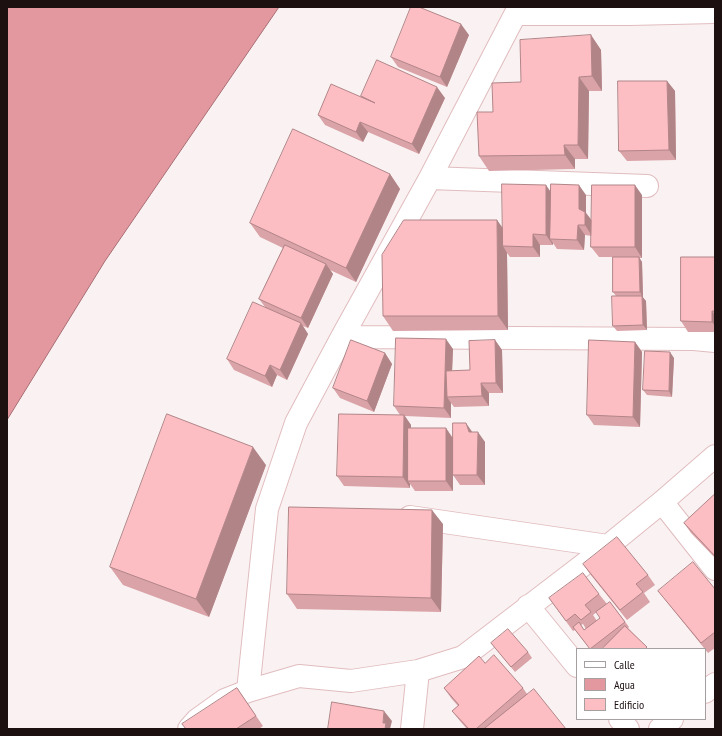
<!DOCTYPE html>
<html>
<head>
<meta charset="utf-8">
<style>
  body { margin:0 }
  #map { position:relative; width:722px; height:736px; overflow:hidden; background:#faf2f2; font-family:"PT Sans Narrow",sans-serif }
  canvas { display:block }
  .frame { position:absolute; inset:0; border:8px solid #1d1011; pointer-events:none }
  .legend { position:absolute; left:576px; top:648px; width:130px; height:72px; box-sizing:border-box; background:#fff; border:1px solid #a59fa0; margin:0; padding:5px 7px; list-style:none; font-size:12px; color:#1d1011 }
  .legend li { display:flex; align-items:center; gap:8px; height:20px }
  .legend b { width:20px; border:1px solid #a59fa0 }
</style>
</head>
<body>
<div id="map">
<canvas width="722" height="736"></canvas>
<div class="frame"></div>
<ul class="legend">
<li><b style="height:5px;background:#fff"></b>Calle</li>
<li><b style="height:11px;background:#e3979f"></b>Agua</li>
<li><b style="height:11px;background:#fdbec3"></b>Edificio</li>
</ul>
</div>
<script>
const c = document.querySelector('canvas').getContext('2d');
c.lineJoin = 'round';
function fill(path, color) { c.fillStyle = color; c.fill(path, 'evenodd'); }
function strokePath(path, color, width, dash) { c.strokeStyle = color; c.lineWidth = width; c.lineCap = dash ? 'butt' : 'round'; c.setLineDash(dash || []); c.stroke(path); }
const water = new Path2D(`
  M7 7H279L105 261 7 420Z`);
const minor = new Path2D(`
  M516 14H630L715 12
  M430 178 647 186
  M342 337 694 339 715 341
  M662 502 715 569
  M410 517 608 546
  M528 606 577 666
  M248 691 267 509 296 423 342 337 430 178 519 7
  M705 692 715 684
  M620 719 628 729
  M189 729 197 720 225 700 248 691 299 676 351 681 418 671 463 657 608 546 662 502 715 456
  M412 729 418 671
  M660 729 672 719`);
const wall = new Path2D(`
  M469 35 447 87 398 67 391 57Z
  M591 35 601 50 602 91H589L588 159H575V169L489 171 479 156 493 112 521 82Z
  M667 81 675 91 676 160 627 161 619 151Z
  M361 96 445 98 419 154 368 132 363 142 325 125 318 115 361 97Z
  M390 174 400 189 356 282 330 270 333 274 308 328 303 326 308 334 287 380 277 375 272 387 234 370 227 359 265 307 259 299 283 248 260 237 250 223Z
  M551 191 586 195V213L592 221 642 195V258H639L642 262 643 298 646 301 647 330 617 331 613 326 616 296 613 292V257H599L591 247 592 236 585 235 584 250 557 249 553 243V245H540V257H510L507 253 508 330 393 331 383 316 497 220 502 228Z
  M715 257V332H688L681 321Z
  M495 340 502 350 503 393H489V406L454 407 451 403V418L405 416 411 425V428H446L453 438 472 432 485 442V485H460L453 475V491H415L410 484V488L344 486 337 476 400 415 394 406 453 349 452 371 470 370Z
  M635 342 642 352 640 427 594 425 587 415Z
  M385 353 392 364 374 412 340 398 333 388Z
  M674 358 672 397 647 395 643 390Z
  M266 465 209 617 123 585 110 567Z
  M715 494V558L691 533 684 523Z
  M443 524 441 612 297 609 287 594Z
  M583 564 648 575 655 585 644 593 650 602 627 620 590 574Z
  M715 589V648L708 653 666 601 658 591Z
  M599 594 607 604 593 615 597 621 600 618 610 602 629 627 628 628 648 649H602L606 645 601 649H590L575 630 573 631 549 598ZM583 624 586 629 584 630 581 625Z
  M491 643 528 652 532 658 515 672Z
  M485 663 523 688 527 694 566 729H467L460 721 452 711 458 706 451 698 444 688Z
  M237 688 263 726 259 729H186Z`);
const shadedWall = new Path2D(`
  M461 24 469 35 447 87 440 77Z
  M591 35 601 50 602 91 592 76Z
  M579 77 589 91 588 159 578 145Z
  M667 81 675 91 676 160 669 150Z
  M437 87 445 98 419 154 412 144Z
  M360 122 368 132 363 142 356 132Z
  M564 145 575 159V169L565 155Z
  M390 174 400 189 356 282 346 268Z
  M546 185 553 195 550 239 553 243V245L546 235Z
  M579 185 586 195V213L593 222 592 236 585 225 579 209Z
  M635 185 642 195V258L635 247Z
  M497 220 507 234 503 246 507 253 508 330 498 316Z
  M578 225 585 235 584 250 577 240Z
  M533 234 540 245V257L533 247Z
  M639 257 642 262 643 298 640 292Z
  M326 264 333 274 308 328 301 318Z
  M642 296 646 301 647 330 643 325Z
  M712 311 715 315V326L712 322Z
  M301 323 308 334 287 380 280 370Z
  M446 339 453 349 451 397H447L451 403V418L444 408Z
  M495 340 502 350 503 393 496 383Z
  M635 342 642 352 640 427 633 417Z
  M670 352 674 358 672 397 669 391Z
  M385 353 392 364 374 412 367 401Z
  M270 365 277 375 272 387 265 376Z
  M481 383 489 393V406L482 396Z
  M404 415 411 425 410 481H408L410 484V488L403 477Z
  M466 423 473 433 469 432Z
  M446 428 453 439V491L446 481Z
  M478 432 485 442V485L477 475Z
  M253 447 266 465 209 617 196 599Z
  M432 510 443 524 441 612 431 598Z
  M384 711 392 721 390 729H385L383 723Z`);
const building = new Path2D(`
  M411 7H419L461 24 440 77 391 57Z
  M591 35 592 76 579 77 578 145H564L565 155 479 156 477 112H493L492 83 521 82 520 40Z
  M377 60 437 87 412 144 360 122 356 132 318 115 331 84 375 103 361 96Z
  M618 81H667L669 150 619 151Z
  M293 129 390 174 346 268 250 223Z
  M502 184 546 185V235L533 234V247L503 246Z
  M551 184 579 185V209L585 212V225H578L577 240 550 239Z
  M592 185H635V247H591Z
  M404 220H497L498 316H383L382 255Z
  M285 245 326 264 301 318 259 299Z
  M613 257H639L640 292H613Z
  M681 257H715V311H712V322L681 321Z
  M612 296H642L643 325 613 326Z
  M253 302 301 323 280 370 270 365 265 376 227 359Z
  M396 338 446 339 444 408 394 406Z
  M351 340 385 353 367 401 333 388Z
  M495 340 496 383H481L482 396 447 397 446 371 470 370 469 341Z
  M589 340 635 342 633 417 587 415Z
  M645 351 670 352 669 391 643 390Z
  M167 414 253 447 196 599 110 567Z
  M339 414 404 415 403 477 337 476Z
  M453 423H466L469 432H478L477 475H453Z
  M408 428H446V481H408Z
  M715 494V556L684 523Z
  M289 507 432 510 431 598 287 594Z
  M617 537 648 575 636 584 643 592 620 610 583 564Z
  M693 562 715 589V632L701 643 658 591Z
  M583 573 599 594 585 605 591 612 581 620 575 614 566 621 549 598Z
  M610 602 625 622 590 649 573 627 579 622 584 630 600 618 596 612Z
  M625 626 647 647 645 649H602Z
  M508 629 528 652 511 667 491 643Z
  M494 655 523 688 476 729H469L452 711 459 705 444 688 479 656 485 663Z
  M237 688 256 716 236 729H186L182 724Z
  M534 689 566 729H484Z
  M332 702 384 711 383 723H386L385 729H328Z`);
fill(water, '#e3979f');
strokePath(water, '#a86e74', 1);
strokePath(minor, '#e1bcbf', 24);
strokePath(minor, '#fff', 22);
fill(wall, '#daa3a8');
fill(shadedWall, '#b18588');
fill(building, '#fdbec3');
strokePath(building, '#b18588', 1);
</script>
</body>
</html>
